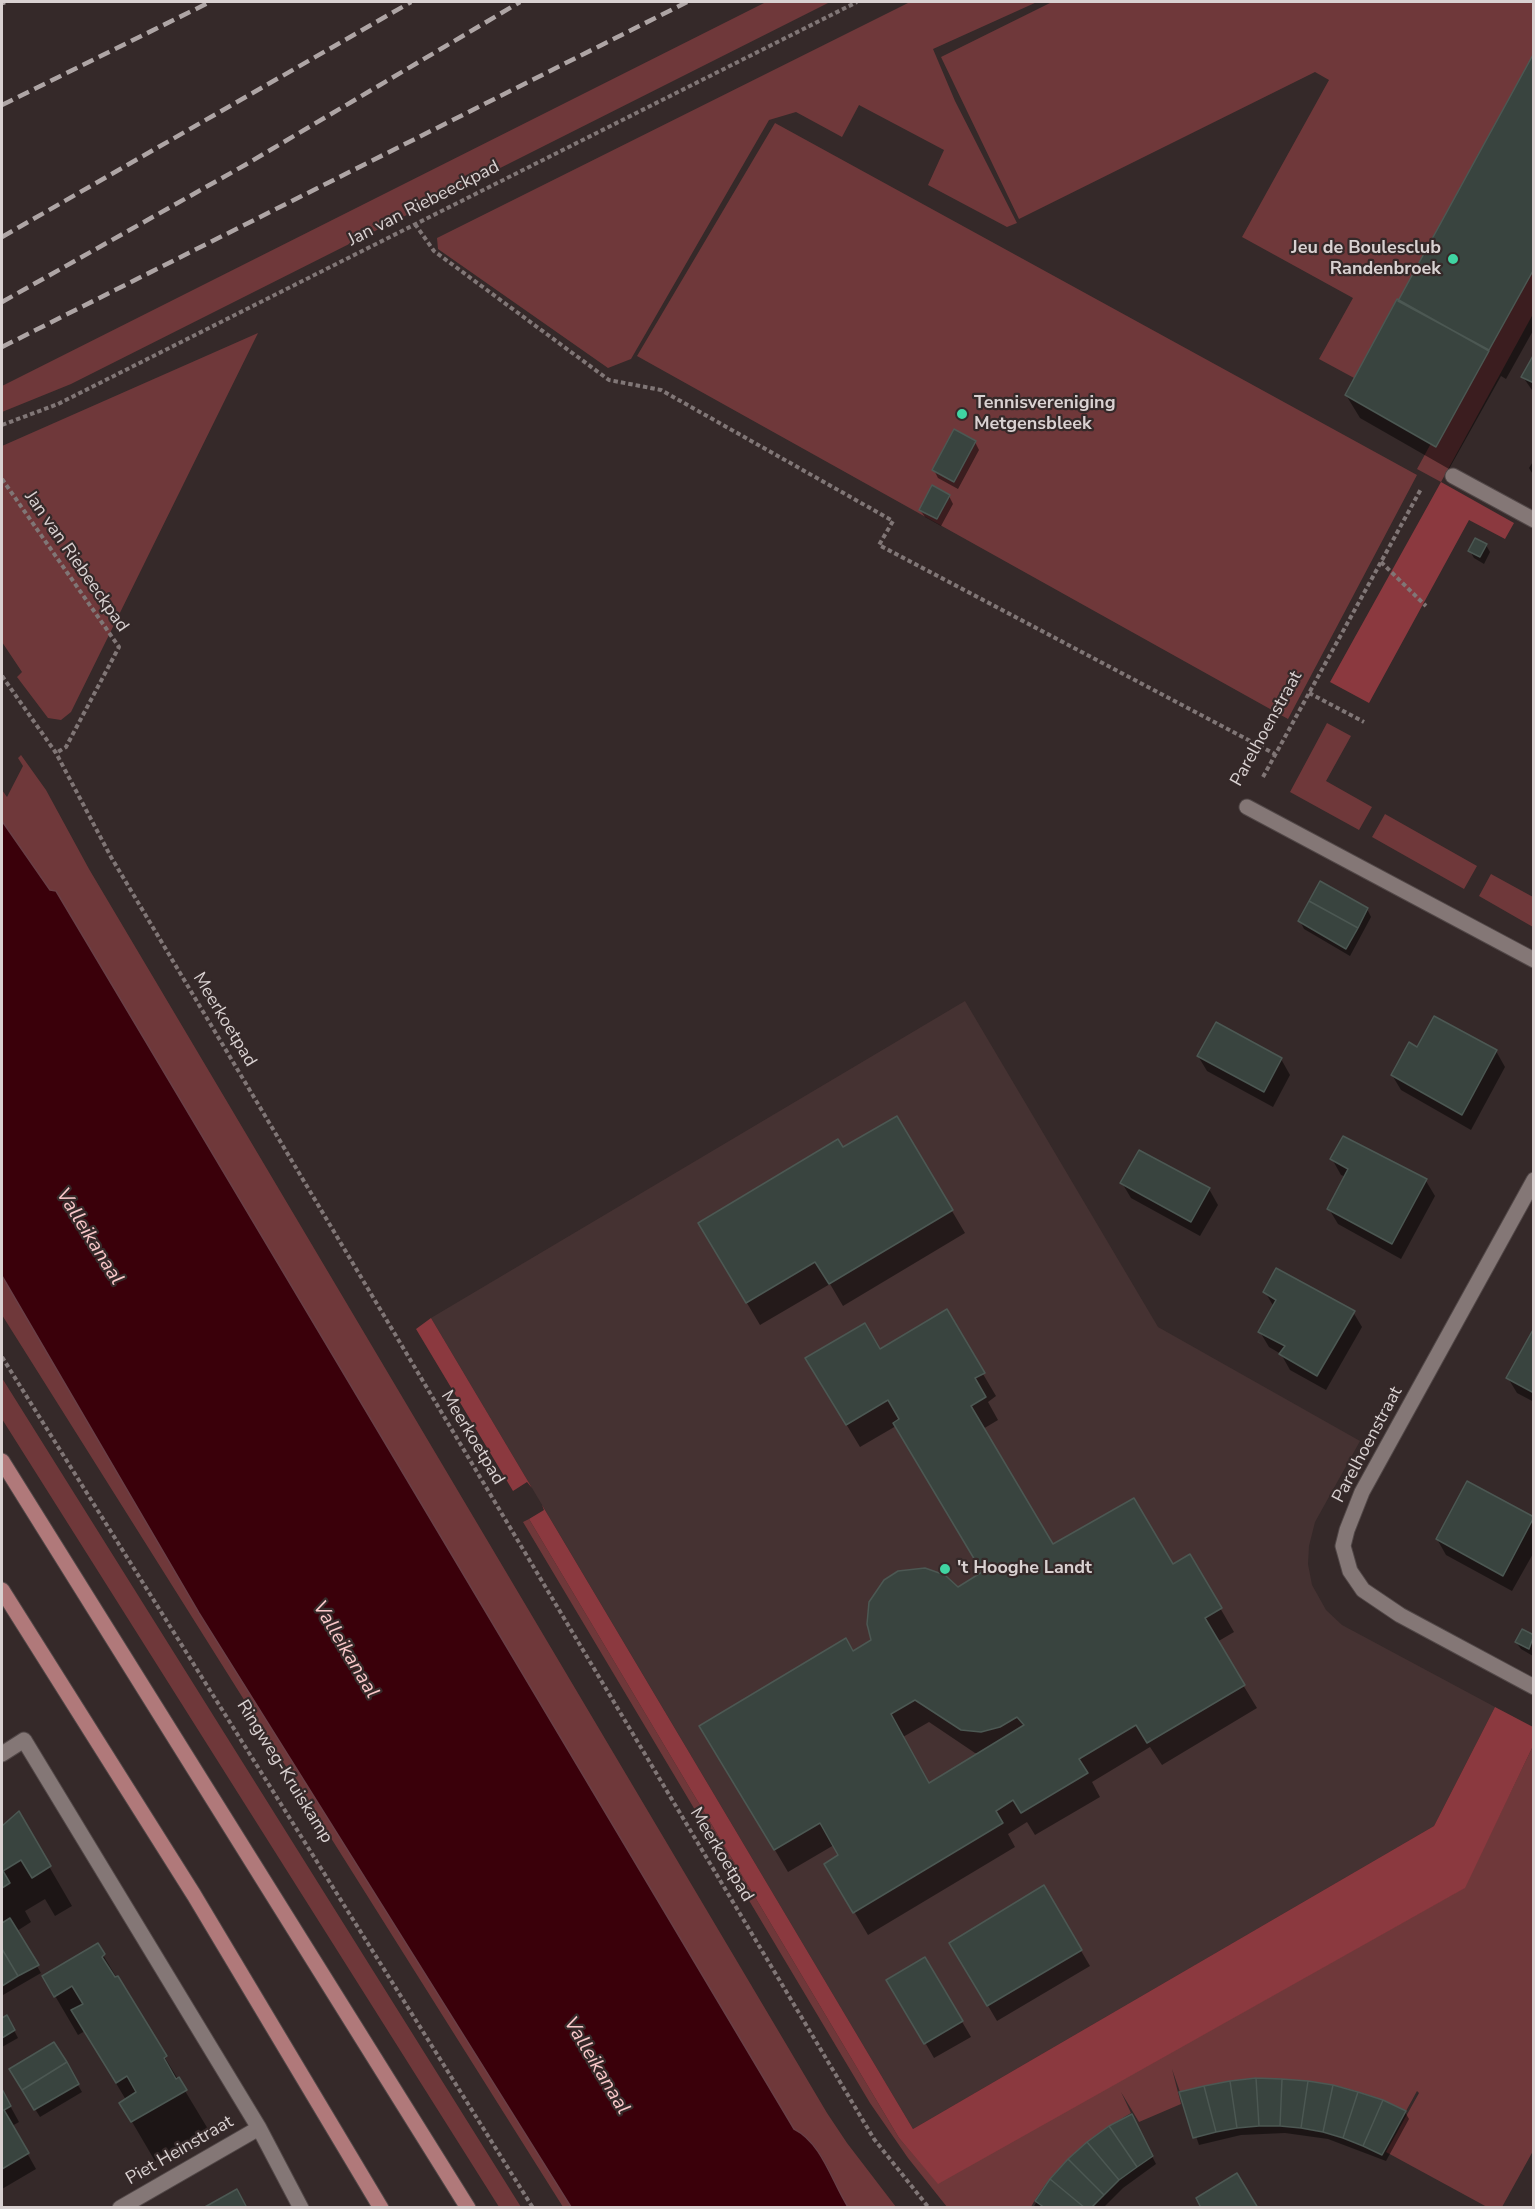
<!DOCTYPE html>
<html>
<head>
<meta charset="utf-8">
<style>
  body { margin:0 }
  #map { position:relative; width:1535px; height:2209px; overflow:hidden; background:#352929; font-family:"Nunito Sans",sans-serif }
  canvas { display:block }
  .frame { position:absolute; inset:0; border:3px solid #d9d1d1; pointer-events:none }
</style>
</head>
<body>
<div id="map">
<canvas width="1535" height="2209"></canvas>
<div class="frame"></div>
</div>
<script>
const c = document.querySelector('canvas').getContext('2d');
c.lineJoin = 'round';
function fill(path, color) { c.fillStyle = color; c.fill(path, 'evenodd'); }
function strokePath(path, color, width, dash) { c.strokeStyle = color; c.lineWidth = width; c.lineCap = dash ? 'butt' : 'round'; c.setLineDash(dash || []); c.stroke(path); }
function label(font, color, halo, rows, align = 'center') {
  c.font = font + ' "Nunito Sans",sans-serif'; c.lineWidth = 4.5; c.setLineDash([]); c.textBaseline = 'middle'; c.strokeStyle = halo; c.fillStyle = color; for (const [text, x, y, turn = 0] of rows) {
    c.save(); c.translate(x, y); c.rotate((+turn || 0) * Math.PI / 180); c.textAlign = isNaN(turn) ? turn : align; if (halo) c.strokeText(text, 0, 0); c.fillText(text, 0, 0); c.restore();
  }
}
const built = new Path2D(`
  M965 1001 1158 1327 1360 1441 1315 1522 1309 1546 1308 1564 1312 1585 1326 1610 1342 1625 1495 1707 1434 1826 913 2129 431 1318Z`);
const green = new Path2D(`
  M766 2H830L71 384 2 412V386Z
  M910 2H1037L933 49 955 101 1017 223 1007 227 928 185 944 150 859 105 842 137 796 112 769 120 631 359 608 368 438 249 437 238Z
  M1052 2H1533V314L1441 482 1417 469 1441 425 1319 359 1353 298 1242 237 1329 80 1315 72 1019 219 941 57Z
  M775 123 1417 475 1288 719 637 356Z
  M258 333 71 712 61 720 48 718 17 677 22 672 2 642V446Z
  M1327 723 1351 736 1326 781 1372 807 1359 830 1290 792Z
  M21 755 46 790 89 869 827 2113 847 2143 896 2207H848C833 2182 822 2142 794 2129L56 891 50 890 2 821V790L7 797 23 766 18 758Z
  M1385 814 1477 866 1464 889 1372 837Z
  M1491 874 1533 897V927L1479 896Z
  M2 1276 199 1613 571 2207H563L2 1315Z
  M2 1378 521 2207H499L2 1419Z
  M529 1519 899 2138 938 2183 1464 1888 1533 1746V2151L1502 2207H1487L1386 2152 1419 2093 1417 2091 1406 2111C1334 2074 1257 2072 1180 2092L1172 2069 1181 2104 1139 2122 1121 2092 1131 2113C1091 2137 1054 2165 1031 2207H947L908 2158 870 2103 523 1522Z`);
const forest = new Path2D(`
  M1441 482 1514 523 1505 539 1469 520 1369 703 1330 682Z
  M431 1318 532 1488 527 1482 513 1491 416 1329Z
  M542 1505 913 2129 1434 1826 1495 1707 1533 1727V1746L1465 1888 938 2184 899 2138 529 1519 544 1510Z`);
const water = new Path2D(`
  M2 821 50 890 56 891 794 2129C822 2143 832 2182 848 2207H571L199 1613 2 1276Z`);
const shadow = new Path2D(`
  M1534 56V329L1506 379 1501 376 1449 469 1360 418 1346 395Z
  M1534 357V393L1523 377Z
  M975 442 979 450 958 489 938 478 934 470Z
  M1534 460V476L1529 468Z
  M949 496 953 504 941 526 925 517 920 510Z
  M1486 545 1490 552 1484 564 1474 558 1470 551Z
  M1367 909 1371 917 1350 956 1304 929 1300 921Z
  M1418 1049 1496 1051 1505 1067 1471 1130 1401 1090 1392 1075Z
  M1198 1056 1281 1059 1290 1075 1273 1107 1207 1071Z
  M897 1118 965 1233 843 1306 830 1284 760 1325 713 1246 842 1149Z
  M1332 1159 1426 1181 1435 1196 1401 1259 1338 1224 1329 1209 1346 1177 1341 1175Z
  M1122 1183 1209 1189 1218 1205 1200 1236 1131 1198Z
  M1265 1292 1353 1312 1362 1327 1326 1390 1290 1370 1281 1354 1269 1347 1260 1332 1274 1307Z
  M1534 1331V1402L1517 1393 1508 1378Z
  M879 1351 983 1374 996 1396 988 1402 998 1420 983 1429 1052 1546 1173 1566 1190 1556 1234 1632 1217 1642 1257 1708 1162 1765 1150 1747 1092 1782 1100 1797 1035 1835 1027 1822 1008 1834 1015 1847 868 1935 826 1864 840 1856 834 1845 788 1872 715 1749 853 1653 983 1573 896 1426 860 1447 820 1381ZM929 1722 975 1753H981L929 1785 903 1737Z
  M1468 1483 1534 1519V1552L1512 1591 1446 1555 1437 1539Z
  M1522 1631 1534 1637 1533 1656 1521 1649 1516 1642Z
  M18 1813 72 1906 55 1916 45 1899 25 1911 31 1922 17 1931 41 1973 3 1995 2 1828Z
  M1044 1888 1090 1966 997 2021 951 1943Z
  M97 1945 208 2129 155 2161 121 2103 126 2100 85 2031 78 2035 44 1977Z
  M925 1959 971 2037 934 2058 889 1980Z
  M7 2017 18 2038 2 2047V2020Z
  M54 2044 82 2092 40 2117 11 2070Z
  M2 2091 19 2122 12 2126 36 2169 2 2189Z
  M1181 2093 1405 2112 1409 2119 1386 2161 1328 2139 1285 2133 1241 2135 1199 2145Z
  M1135 2123 1156 2164 1123 2188 1103 2208H1033L1043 2191Z`);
const building = new Path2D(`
  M1534 53V269L1489 350 1398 301Z
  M1397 299 1489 351 1436 447 1345 395Z
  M1534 354V383L1521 377Z
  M954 429 976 441 954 482 932 470Z
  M932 485 950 495 937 519 919 510Z
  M1475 538 1487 544 1480 557 1468 551Z
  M1320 881 1368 908 1358 928 1309 901Z
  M1309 901 1358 928 1346 949 1298 921Z
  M1434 1016 1497 1050 1462 1115 1391 1075 1409 1042 1417 1047Z
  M1216 1022 1282 1058 1264 1092 1197 1056Z
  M897 1116 953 1210 829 1284 815 1262 746 1303 698 1223 838 1139 843 1147Z
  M1343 1136 1427 1179 1392 1244 1327 1209 1348 1169 1330 1159Z
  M1139 1150 1210 1188 1191 1222 1120 1183Z
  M1276 1268 1355 1311 1317 1376 1279 1354 1285 1346 1258 1332 1276 1300 1263 1292Z
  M947 1309 985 1373 975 1378 986 1397 971 1406 1053 1544 1134 1498 1173 1564 1190 1554 1222 1608 1205 1618 1245 1685 1147 1743 1136 1725 1079 1759 1088 1773 1021 1813 1013 1800 996 1811 1003 1823 853 1913 824 1864 838 1855 820 1823 774 1850 699 1726 846 1638 853 1651 871 1640 867 1624 869 1602 884 1580 898 1571 925 1568 945 1575 958 1587 982 1572 893 1423 899 1419 888 1400 846 1425 805 1358 865 1323 880 1349ZM915 1700 961 1730 981 1732 1000 1727 1017 1717 1024 1725 929 1783 891 1714Z
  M1534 1328V1393L1506 1378Z
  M1467 1481 1534 1517 1503 1576 1436 1539Z
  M1522 1629 1534 1635 1529 1649 1515 1642Z
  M19 1811 51 1866 32 1878 21 1860 3 1871 10 1883 2 1888V1826Z
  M1044 1885 1082 1950 987 2006 949 1943Z
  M10 1918 39 1965 18 1976 2 1949V1923Z
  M98 1943 105 1954 102 1957 115 1977 118 1976 167 2056 164 2058 176 2079 179 2077 187 2090 131 2122 119 2103 136 2092 127 2076 116 2083 71 2010 83 2004 72 1986 54 1997 42 1976Z
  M2 1949 18 1976 2 1986Z
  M925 1957 963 2021 924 2044 886 1980Z
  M7 2015 15 2030 2 2038V2018Z
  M54 2042 67 2062 22 2090 9 2069Z
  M67 2062 79 2084 34 2110 22 2090Z
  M1256 2078 1282 2079 1280 2126H1259Z
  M1256 2078 1259 2126 1237 2128 1230 2081Z
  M1282 2079 1308 2081 1301 2128 1280 2126Z
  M1230 2081 1237 2128 1216 2132 1204 2086Z
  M1308 2081 1333 2085 1323 2132 1301 2128Z
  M1333 2085 1358 2092 1343 2138 1323 2132Z
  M1204 2086 1216 2132 1193 2138 1179 2092Z
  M2 2089 11 2106 4 2110 29 2153 2 2169Z
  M1358 2092 1383 2100 1363 2146 1343 2138Z
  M1383 2100 1406 2111 1382 2155 1363 2146Z
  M1132 2114 1153 2156 1137 2167 1109 2126Z
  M1109 2126 1137 2167 1119 2180 1087 2142Z
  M1087 2142 1119 2180 1104 2195 1068 2159Z
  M1068 2159 1104 2195 1091 2208H1085L1050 2179Z
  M1237 2173 1258 2208H1201L1196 2198Z
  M1050 2179 1085 2208H1045L1035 2201Z
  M237 2189 247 2208H203Z`);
const path = new Path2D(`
  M415 224 434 251 609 380 661 390 893 521 879 545 1275 754
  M2 425 58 404 857 2
  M2 479 119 647 66 747 56 753
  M1381 562 1426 606
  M2 676 56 753 111 857 874 2139 929 2208
  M1309 693 1364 722
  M1263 777 1421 489
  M2 1357 533 2208`);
const minor = new Path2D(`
  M1453 476 1534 520
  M1247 807 1534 960
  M1534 1180 1362 1492 1347 1530 1343 1546 1350 1571 1363 1590 1400 1615 1534 1687
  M2 1754 24 1740 259 2128 301 2208
  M120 2208 259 2128`);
const major = new Path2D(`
  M2 1461 468 2208
  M2 1590 194 1895 381 2208`);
const rail = new Path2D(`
  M2 3 5 2
  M2 105 210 2
  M2 237 411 2
  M2 302 245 165 520 2
  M2 347 687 2`);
const markers = [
  [1453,259,6,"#40d4a2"],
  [962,414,6,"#40d4a2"],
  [945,1569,6,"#40d4a2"]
];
const streetNames = [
  ["Jan van Riebeeckpad",424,204,-27],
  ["Jan van Riebeeckpad",76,562,55],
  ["Parelhoenstraat",1267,729,-61],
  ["Meerkoetpad",224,1020,59],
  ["Meerkoetpad",472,1438,59],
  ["Parelhoenstraat",1368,1445,-62],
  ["Ringweg-Kruiskamp",284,1772,58],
  ["Meerkoetpad",721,1855,59],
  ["Piet Heinstraat",180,2151,-30]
];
const poiNames = [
  ["Jeu de Boulesclub",1441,249,"right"],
  ["Randenbroek",1441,270,"right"],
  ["Tennisvereniging",974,404],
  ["Metgensbleek",974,425],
  ["'t Hooghe Landt",957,1569]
];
const waterNames = [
  ["Valleikanaal",89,1237,58],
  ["Valleikanaal",345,1650,59],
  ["Valleikanaal",596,2066,59]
];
fill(built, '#453232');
fill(green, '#6f383a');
fill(forest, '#8b393f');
fill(water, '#3a000a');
strokePath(water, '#6a3f46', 1.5);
fill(shadow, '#0007');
fill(building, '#39443f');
strokePath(building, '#4c5853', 1.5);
strokePath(minor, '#514747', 17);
strokePath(major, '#514747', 17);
strokePath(path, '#807676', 4, [4.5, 3]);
strokePath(minor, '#847776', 15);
strokePath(major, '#b0797a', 15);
strokePath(rail, '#aea5a5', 4.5, [12, 6]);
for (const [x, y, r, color] of markers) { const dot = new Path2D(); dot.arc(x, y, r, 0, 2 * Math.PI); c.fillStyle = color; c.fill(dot); strokePath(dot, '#352929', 2); }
label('18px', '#d9d1d1', '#352929', streetNames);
label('bold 18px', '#d9d1d1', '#352929', poiNames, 'left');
label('italic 20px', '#fac8c9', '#352929', waterNames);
</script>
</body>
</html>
